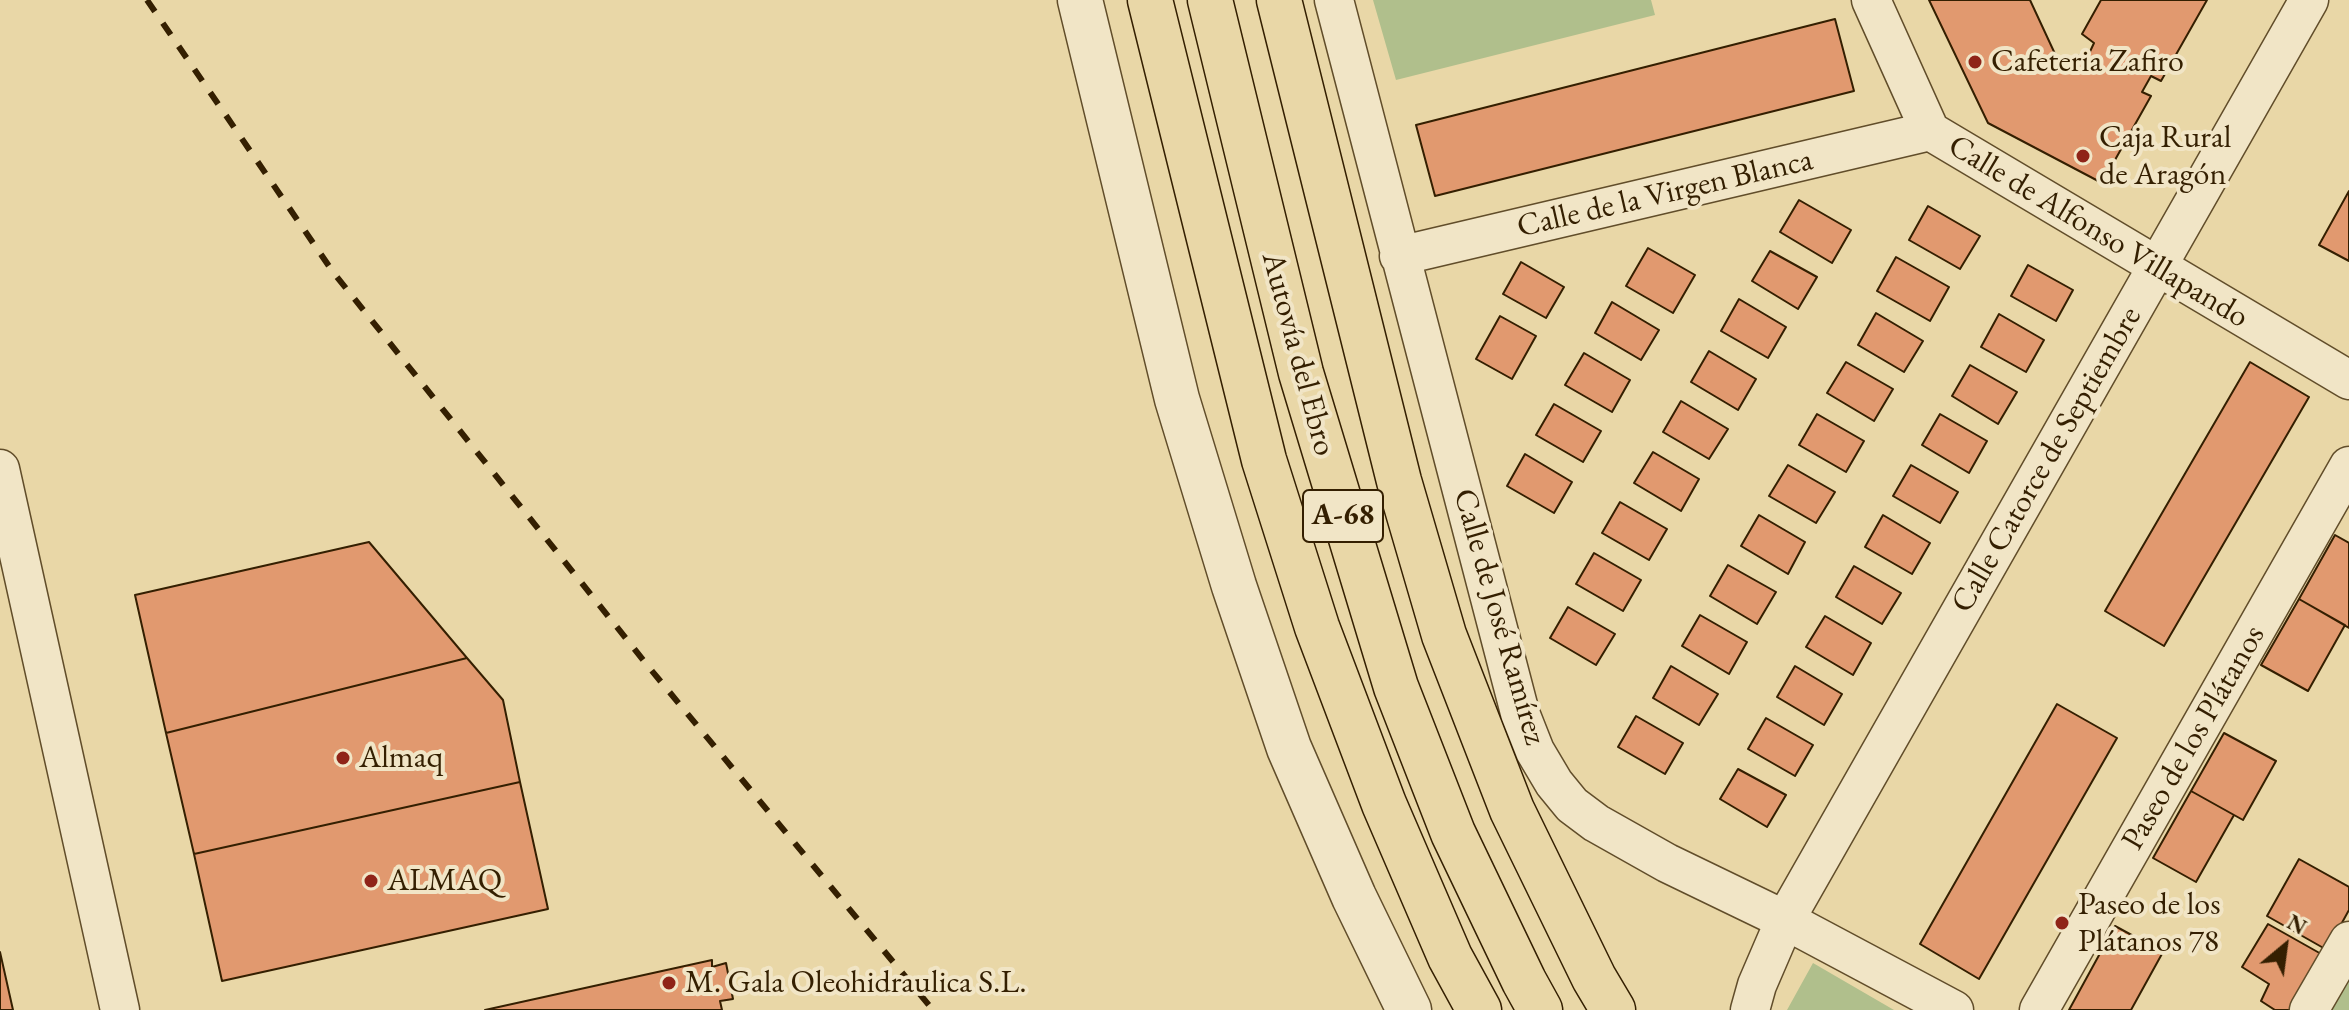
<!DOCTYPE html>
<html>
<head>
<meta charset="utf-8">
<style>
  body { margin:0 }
  #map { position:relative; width:2349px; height:1010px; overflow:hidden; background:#e9d7a7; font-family:"EB Garamond",serif }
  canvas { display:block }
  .north { position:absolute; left:2245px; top:906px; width:80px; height:80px; -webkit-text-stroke:6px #f1e5c6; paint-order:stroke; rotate:29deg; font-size:22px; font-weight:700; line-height:32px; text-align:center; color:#341f01 }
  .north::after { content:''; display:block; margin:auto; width:28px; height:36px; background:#341f01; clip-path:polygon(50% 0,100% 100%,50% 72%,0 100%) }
</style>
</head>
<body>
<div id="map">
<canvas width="2349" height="1010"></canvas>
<div class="north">N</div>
</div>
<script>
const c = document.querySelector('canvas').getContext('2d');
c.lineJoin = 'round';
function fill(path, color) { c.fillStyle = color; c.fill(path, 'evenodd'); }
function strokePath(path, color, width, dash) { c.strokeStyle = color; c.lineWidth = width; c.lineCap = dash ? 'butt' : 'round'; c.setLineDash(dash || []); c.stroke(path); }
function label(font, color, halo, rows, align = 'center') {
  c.font = font + ' "EB Garamond",serif'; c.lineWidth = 8; c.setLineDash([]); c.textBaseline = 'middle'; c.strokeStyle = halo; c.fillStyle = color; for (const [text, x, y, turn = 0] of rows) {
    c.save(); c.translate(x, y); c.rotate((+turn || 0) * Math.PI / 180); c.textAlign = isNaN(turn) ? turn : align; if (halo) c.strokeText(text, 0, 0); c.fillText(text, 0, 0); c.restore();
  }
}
const green = new Path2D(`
  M1373 0H1651L1655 15 1396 80Z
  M1813 963 1894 1010H1787Z
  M2349 979V1010H2331Z`);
const building = new Path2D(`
  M1929 0H2030L2056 56 2072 67 2078 55 2087 58 2094 43 2082 34 2101 0H2207L2161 81 2151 76 2142 92 2151 96 2102 183 1988 123Z
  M1835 19 1854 91 1435 196 1416 125Z
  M2349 191V261L2319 245Z
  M1799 200 1851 230 1832 263 1780 232Z
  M1928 206 1980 236 1960 269 1909 240Z
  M1648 248 1695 275 1673 313 1626 286Z
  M1770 251 1817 277 1798 309 1752 281Z
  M1896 257 1949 287 1930 321 1877 291Z
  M1521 262 1564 287 1546 318 1503 294Z
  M2028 265 2073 290 2056 321 2011 296Z
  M1739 299 1786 327 1768 358 1721 331Z
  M1612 302 1659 330 1641 360 1595 333Z
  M1876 313 1923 341 1904 372 1858 345Z
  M1999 314 2044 340 2026 372 1981 347Z
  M1500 316 1536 336 1512 379 1476 359Z
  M1709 351 1756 379 1738 410 1691 382Z
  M1584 353 1630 380 1612 412 1565 385Z
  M1846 362 1893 389 1874 421 1827 393Z
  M2250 362 2309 397 2164 646 2105 611Z
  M1970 365 2017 392 1998 424 1952 396Z
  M1681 401 1728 429 1709 459 1663 432Z
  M1554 404 1601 431 1583 462 1536 435Z
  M1817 414 1864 441 1846 472 1799 445Z
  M1940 414 1987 441 1969 473 1922 445Z
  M1653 452 1699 479 1681 511 1634 483Z
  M1525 454 1572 482 1554 513 1507 486Z
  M1788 465 1835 492 1816 523 1769 496Z
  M1911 465 1958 492 1940 523 1893 496Z
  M1620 502 1667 529 1649 560 1602 533Z
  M1759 515 1805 542 1788 574 1741 546Z
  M1883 515 1930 543 1912 574 1865 547Z
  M2335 535 2349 543V628L2299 599Z
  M369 542 467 658 166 733 135 595Z
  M1594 553 1641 580 1623 611 1576 584Z
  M1728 565 1776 592 1757 624 1710 596Z
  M1854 566 1901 593 1882 624 1836 597Z
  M2299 599 2345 625 2308 691 2261 665Z
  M1568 607 1615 634 1596 665 1550 638Z
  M1700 615 1747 642 1729 674 1682 646Z
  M1825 616 1871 643 1853 675 1806 647Z
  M467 658 503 700 520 782 194 854 166 733Z
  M1671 666 1718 694 1699 725 1653 698Z
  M1795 666 1842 694 1824 725 1777 697Z
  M2057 704 2117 738 1979 979 1920 944Z
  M1636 716 1683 743 1665 774 1618 747Z
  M1766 718 1813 745 1795 776 1748 749Z
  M2224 733 2276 761 2243 820 2191 791Z
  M1738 769 1786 795 1767 827 1720 799Z
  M520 782 548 909 222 981 194 854Z
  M2191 791 2234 815 2196 882 2153 858Z
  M2299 859 2349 887V910L2327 950 2267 916Z
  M2268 924 2323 955 2292 1010H2275L2261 1001 2269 984 2242 967Z
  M2115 926 2163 952 2131 1010H2069Z
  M0 952 13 1010H0Z
  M712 960V967L726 963 733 999 720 1001 722 1010H485Z`);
const minor = new Path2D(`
  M1334 0 1520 713 1535 751 1554 783 1572 805 1596 823 1667 863 1785 920 1954 1010
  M1871 0 1930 131 2349 380
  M1399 256 1930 131
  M0 469 120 1010
  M1750 1010 1757 985 1785 920 2309 0
  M2039 1010 2349 466
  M2309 1010 2349 941`);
const tertiary = new Path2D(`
  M1080 0 1177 399 1234 586 1289 748 1354 897 1409 1010`);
const motorway = new Path2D(`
  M1150 0 1264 460 1317 627 1384 804 1450 957 1479 1010
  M1210 0 1301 373 1396 687 1453 833 1524 981 1540 1010
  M1279 0 1399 481 1444 635 1512 810 1594 978 1613 1010`);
const rail = new Path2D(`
  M147 0 333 272 652 671 933 1010`);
const markers = [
  [1975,62,8,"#8f2418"],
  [2083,156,8,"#8f2418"],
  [343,758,8,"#8f2418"],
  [371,881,8,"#8f2418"],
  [2062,923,8,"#8f2418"],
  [669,983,8,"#8f2418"]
];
const shields = [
  [1343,516,80]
];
const shieldNames = [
  ["A-68",1343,516]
];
const poiNames = [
  ["Cafeteria Zafiro",1991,62],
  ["Caja Rural",2099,138],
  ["de Aragón",2099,175],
  ["Almaq",359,758],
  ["ALMAQ",387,881],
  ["Paseo de los",2078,905],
  ["Plátanos 78",2078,942],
  ["M. Gala Oleohidraulica S.L.",685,983]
];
const streetNames = [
  ["Calle de la Virgen Blanca",1665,194,-13],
  ["Calle de Alfonso Villapando",2098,232,31],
  ["Autovía del Ebro",1298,354,75],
  ["Calle Catorce de Septiembre",2047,460,-60],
  ["Calle de José Ramírez",1499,617,74],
  ["Paseo de los Plátanos",2194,738,-60]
];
fill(green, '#b0bf8c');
fill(building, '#e1996f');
strokePath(building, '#341f01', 2);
strokePath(minor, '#614d2a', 41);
strokePath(tertiary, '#614d2a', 47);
strokePath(motorway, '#341f01', 47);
strokePath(minor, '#f1e5c6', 38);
strokePath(tertiary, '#f1e5c6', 44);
strokePath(motorway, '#e9d7a7', 44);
strokePath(rail, '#341f01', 6, [14, 14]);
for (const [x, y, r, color] of markers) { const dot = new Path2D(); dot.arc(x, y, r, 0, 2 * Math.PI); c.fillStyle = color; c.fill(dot); strokePath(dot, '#f1e5c6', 3); }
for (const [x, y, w] of shields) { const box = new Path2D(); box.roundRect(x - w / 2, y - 26, w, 52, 6); c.fillStyle = '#f1e5c6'; c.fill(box); strokePath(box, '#341f01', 2); }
label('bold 30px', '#341f01', null, shieldNames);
label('32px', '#341f01', '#f1e5c6', poiNames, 'left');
label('32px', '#341f01', '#f1e5c6', streetNames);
</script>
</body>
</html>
